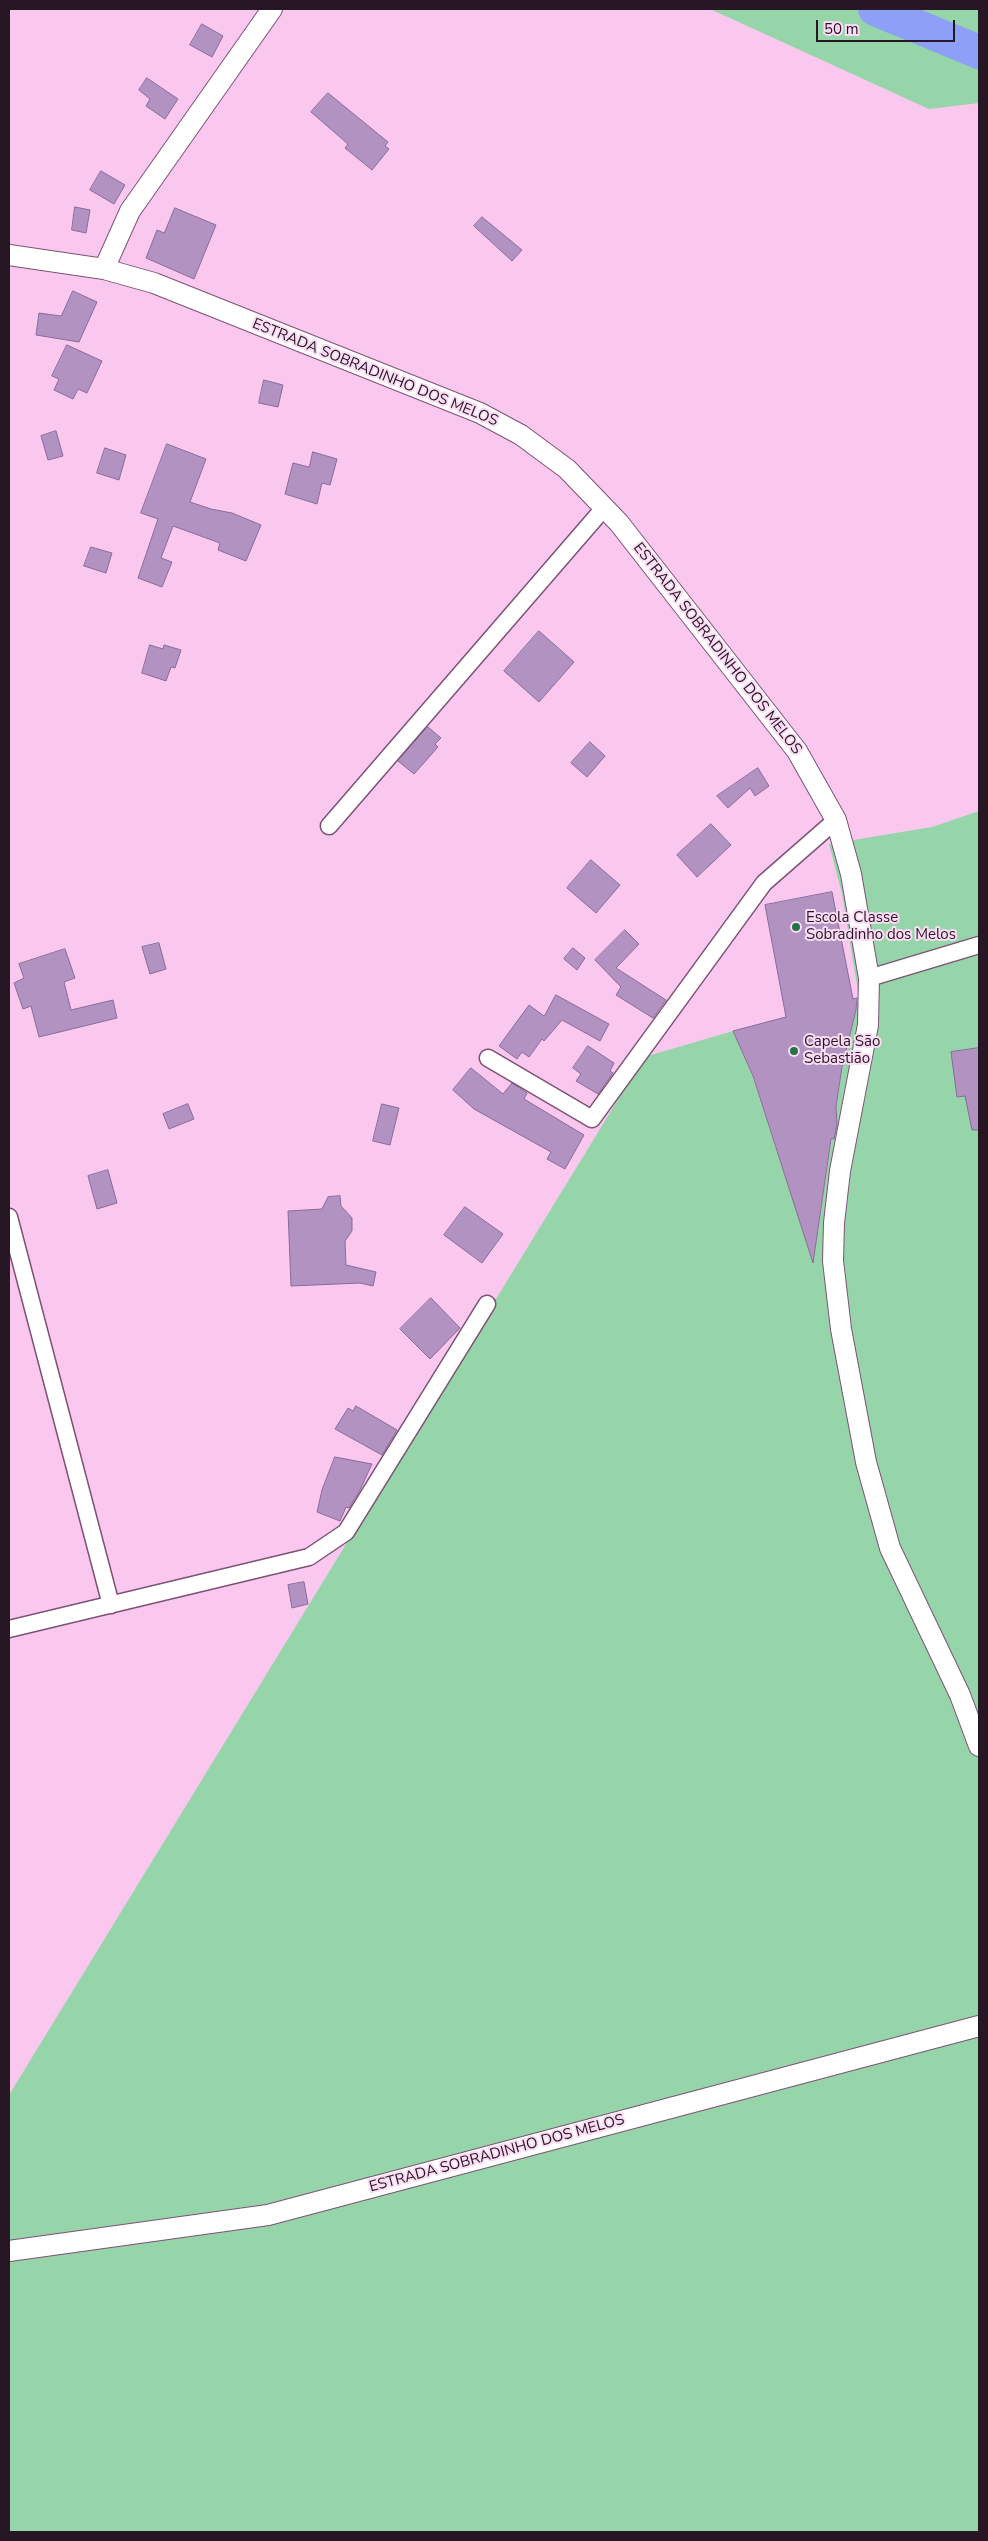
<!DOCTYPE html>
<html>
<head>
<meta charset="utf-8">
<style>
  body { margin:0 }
  #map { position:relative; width:988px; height:2541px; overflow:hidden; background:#fac8ef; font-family:"Nunito Sans",sans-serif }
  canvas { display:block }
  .frame { position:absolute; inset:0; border:10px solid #271624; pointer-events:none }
  .scale { position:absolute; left:816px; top:20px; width:139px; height:22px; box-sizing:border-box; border:2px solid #271624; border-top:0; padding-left:6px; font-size:15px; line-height:18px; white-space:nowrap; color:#271624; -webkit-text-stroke:4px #fbdcf4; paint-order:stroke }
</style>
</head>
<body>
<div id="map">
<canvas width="988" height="2541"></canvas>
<div class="frame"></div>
<div class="scale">50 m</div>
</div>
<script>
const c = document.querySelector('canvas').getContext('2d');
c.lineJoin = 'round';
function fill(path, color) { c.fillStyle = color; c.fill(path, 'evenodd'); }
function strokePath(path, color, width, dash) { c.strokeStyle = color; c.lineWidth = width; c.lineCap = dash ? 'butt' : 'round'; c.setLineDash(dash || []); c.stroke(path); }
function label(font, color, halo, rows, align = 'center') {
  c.font = font + ' "Nunito Sans",sans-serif'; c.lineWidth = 4; c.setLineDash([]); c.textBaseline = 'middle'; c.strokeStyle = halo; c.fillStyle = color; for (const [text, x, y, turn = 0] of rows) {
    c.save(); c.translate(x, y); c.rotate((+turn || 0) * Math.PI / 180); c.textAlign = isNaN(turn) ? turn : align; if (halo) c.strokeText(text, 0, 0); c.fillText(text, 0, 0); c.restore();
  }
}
const green = new Path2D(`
  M710 9H979V103L929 109Z
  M979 811V2532H9V2095L644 1057 733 1031 752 1075 813 1262 842 1070 859 998 842 894 829 844 932 827Z`);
const river = new Path2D(`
  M875 9 979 52`);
const building = new Path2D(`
  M202 24 223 36 212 57 190 45Z
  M147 78 178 99 165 119 146 106 150 99 139 90Z
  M328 93 388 142 385 146 389 149 372 170 345 148 348 144 311 112Z
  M101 171 125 185 114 204 90 190Z
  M75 207 90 210 86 233 72 230Z
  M175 208 216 225 194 279 146 258 157 230 164 233Z
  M482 217 522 250 512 261 474 226Z
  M73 291 97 302 79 342 36 335 39 313 61 316Z
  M67 345 102 361 87 393 78 389 73 399 54 390 59 379 52 376Z
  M264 380 283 385 278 407 259 403Z
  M56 431 63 456 48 460 41 436Z
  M167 444 206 459 190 502 211 509 232 513 261 525 246 561 218 550 220 543 173 526 161 558 172 562 162 587 138 578 158 519 141 513Z
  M105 448 126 455 119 480 97 473Z
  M313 452 337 459 330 485 322 483 317 504 285 494 293 463 309 467Z
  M91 547 112 553 106 573 84 566Z
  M539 631 574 662 539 702 504 671Z
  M150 645 163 649 164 645 181 650 175 668 171 667 166 681 142 673Z
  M428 727 441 738 435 744 438 747 414 774 398 761Z
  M590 742 605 756 587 777 571 763Z
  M758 768 769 786 755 796 750 788 728 808 717 796Z
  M711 824 731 845 697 877 677 855Z
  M591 860 620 885 596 913 567 888Z
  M832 892 853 999 857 998 856 1010 842 1067 836 1107 837 1124 834 1139H831L813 1263 753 1076 733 1031 786 1017 765 905Z
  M625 930 639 944 616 968 666 1000 653 1018 616 995 621 987 595 960Z
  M159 943 166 969 150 974 142 947Z
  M573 948 585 958 577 970 564 959Z
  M65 949 75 978 64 982 71 1010 113 1000 117 1018 39 1037 31 1006 23 1009 14 983 24 978 19 964Z
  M556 995 609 1024 600 1041 562 1020 544 1041 542 1039 529 1057 522 1052 517 1059 499 1046 529 1005 544 1016Z
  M588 1046 614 1063 610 1071 613 1073 598 1094 576 1081 581 1074 573 1068Z
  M979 1048V1130H972L965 1096 957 1097 951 1052Z
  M471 1068 503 1094 512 1083 527 1093 524 1099 584 1135 565 1169 547 1159 551 1152 474 1109 453 1090Z
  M188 1104 194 1119 169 1129 163 1114Z
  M382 1104 399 1108 390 1145 373 1141Z
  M108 1170 117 1203 97 1209 88 1176Z
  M340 1196 341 1206 352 1218V1231L345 1241 346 1265 376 1272 373 1286 360 1283 291 1286 288 1211 322 1209 328 1197Z
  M465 1207 503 1234 482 1263 444 1235Z
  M431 1298 460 1328 430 1359 400 1329Z
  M356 1406 397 1430 382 1455 335 1429 348 1408 353 1411Z
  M335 1457 372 1464 360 1490 349 1508 346 1507 340 1521 317 1512 322 1490Z
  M304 1582 308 1604 292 1608 288 1585Z`);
const minor = new Path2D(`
  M329 826 604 508
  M869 978 979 945
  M488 1058 592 1119 764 883 836 820
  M9 1217 111 1605
  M9 1629 309 1557 346 1532 487 1304`);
const tertiary = new Path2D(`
  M9 255 104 269 154 283 480 413 521 435 567 469 619 523 797 751 836 820 851 874 869 978 868 1025 840 1171 834 1223 833 1261 841 1329 866 1462 890 1548 960 1695 979 1746
  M104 269 130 211 272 9
  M9 2251 268 2215 979 2026`);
const markers = [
  [796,927,5,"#227445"],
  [794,1051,5,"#227445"]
];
const streetNames = [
  ["ESTRADA SOBRADINHO DOS MELOS",375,373,22],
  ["ESTRADA SOBRADINHO DOS MELOS",717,649,52],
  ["ESTRADA SOBRADINHO DOS MELOS",497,2154,-15]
];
const poiNames = [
  ["Escola Classe",806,918],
  ["Sobradinho dos Melos",806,935],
  ["Capela São",804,1042],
  ["Sebastião",804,1059]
];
fill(green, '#96d5aa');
strokePath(river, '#8d9ff6', 34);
fill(building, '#b192c1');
strokePath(building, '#896b98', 1);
strokePath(minor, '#7d5274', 19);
strokePath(tertiary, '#7d5274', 22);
strokePath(minor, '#fff', 16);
strokePath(tertiary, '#fff', 20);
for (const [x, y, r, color] of markers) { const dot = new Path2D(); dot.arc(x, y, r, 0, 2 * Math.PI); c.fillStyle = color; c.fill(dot); strokePath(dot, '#fbdcf4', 2); }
label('15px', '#271624', '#fbdcf4', streetNames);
label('15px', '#271624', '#fbdcf4', poiNames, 'left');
</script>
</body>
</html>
